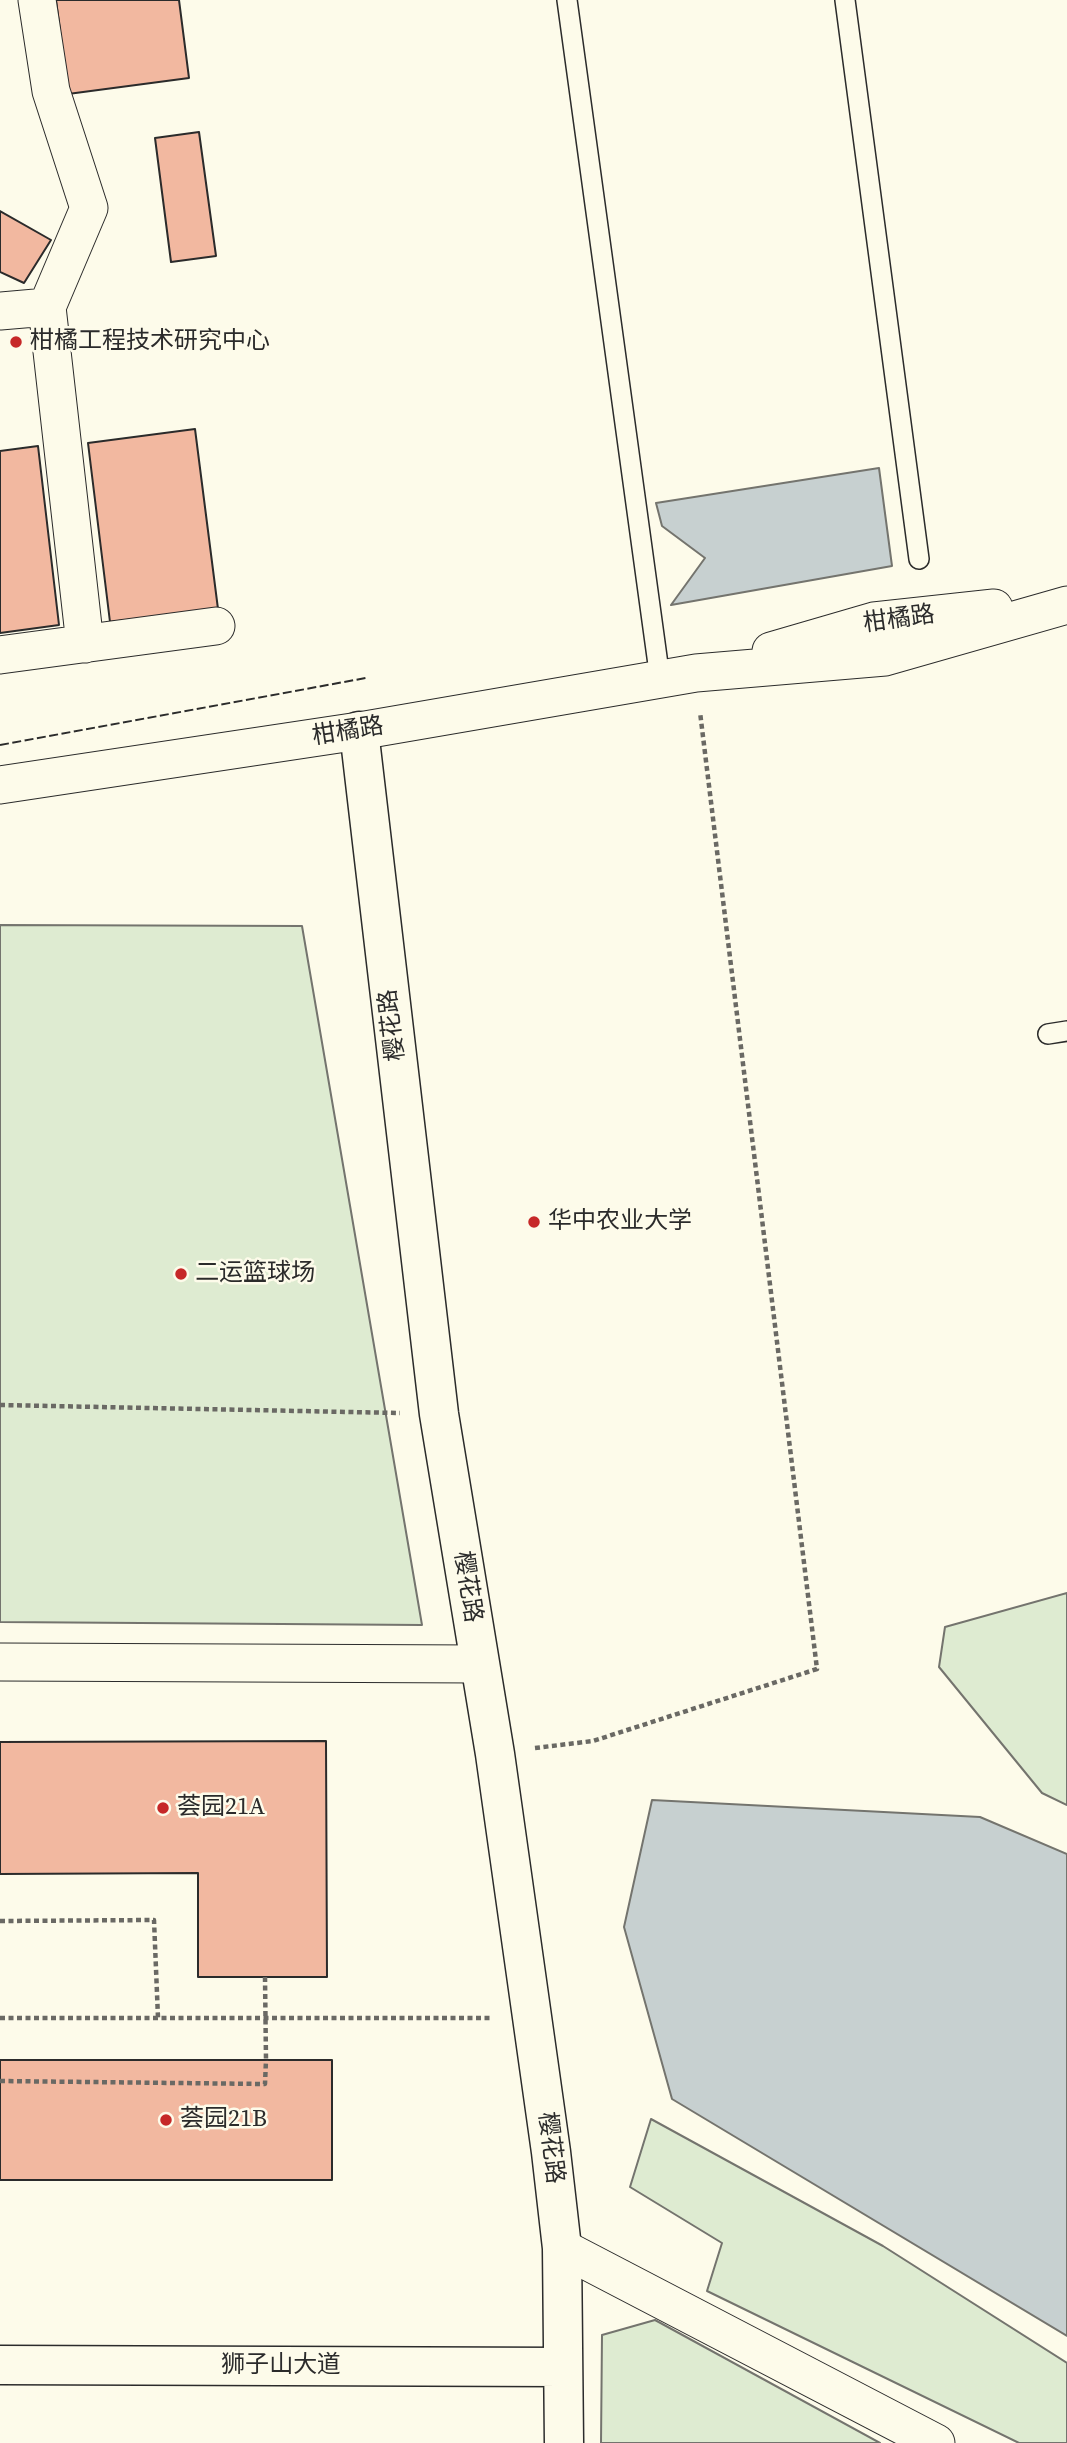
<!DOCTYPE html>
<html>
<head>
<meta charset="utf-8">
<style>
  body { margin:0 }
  canvas { display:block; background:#fdfbea }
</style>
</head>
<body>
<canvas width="1067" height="2443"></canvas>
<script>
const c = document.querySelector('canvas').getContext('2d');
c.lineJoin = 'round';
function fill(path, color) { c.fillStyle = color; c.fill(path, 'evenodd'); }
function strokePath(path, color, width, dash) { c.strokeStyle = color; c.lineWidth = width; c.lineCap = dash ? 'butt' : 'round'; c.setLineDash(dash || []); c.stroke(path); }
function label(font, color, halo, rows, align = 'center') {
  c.font = font + ' "Source Serif 4","Noto Sans SC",serif'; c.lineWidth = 5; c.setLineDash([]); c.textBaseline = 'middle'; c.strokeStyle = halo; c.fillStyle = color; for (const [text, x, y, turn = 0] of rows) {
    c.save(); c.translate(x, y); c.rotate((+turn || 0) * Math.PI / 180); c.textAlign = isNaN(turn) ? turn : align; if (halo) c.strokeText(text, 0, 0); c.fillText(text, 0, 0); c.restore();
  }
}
const green = new Path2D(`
  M0 925 302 926 422 1625 0 1622Z
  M1067 1593V1805L1042 1793 939 1667 945 1627Z
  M651 2119 883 2246 1067 2363V2443H1019L707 2291 722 2243 630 2187Z
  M655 2320 880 2443H601L602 2335Z`);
const water = new Path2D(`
  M879 468 892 566 671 605 705 558 662 526 656 503Z
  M652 1800 980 1817 1067 1854V2336L672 2099 624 1927Z`);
const building = new Path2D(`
  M56 0H179L189 78 68 94Z
  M199 132 216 256 171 262 155 138Z
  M0 211 51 240 24 283 0 272Z
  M195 429 218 609 110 622 88 443Z
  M38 446 59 625 0 633V451Z
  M326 1741 327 1977H198V1873L0 1874V1742Z
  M0 2060H332V2180H0Z`);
const path = new Path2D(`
  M0 1405 400 1413
  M535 1748 593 1741 817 1669 700 712
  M0 1921 154 1920 158 2018
  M0 2018H493
  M0 2081 265 2084 266 2060`);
const service = new Path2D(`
  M567 0 660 679
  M845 0 919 559
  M1048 1034 1067 1031`);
const minor = new Path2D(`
  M37 0 51 91 89 208 47 307 85 644
  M0 311 47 307
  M771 651 874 621 994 608
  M0 655 216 626
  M0 785 359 731 696 673 885 657 1067 605
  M0 1662 479 1664
  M562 2248 936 2443`);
const tertiary = new Path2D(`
  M359 731 439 1414 495 1754 551 2152 562 2248 564 2443
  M0 2365 562 2367`);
const pathBridge = new Path2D(`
  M265 1977 266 2060`);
const fence = new Path2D(`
  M0 745 366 678`);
const markers = [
  [16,342,7,"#c62828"],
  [534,1222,7,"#c62828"],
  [181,1274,7,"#c62828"],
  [163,1808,7,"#c62828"],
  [166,2120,7,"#c62828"]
];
const poiNames = [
  ["柑橘工程技术研究中心",30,342],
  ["华中农业大学",548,1222],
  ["二运篮球场",195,1274],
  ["荟园21A",177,1808],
  ["荟园21B",180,2120]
];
const streetNames = [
  ["柑橘路",899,620,-8],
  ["柑橘路",348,732,-9],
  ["樱花路",393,1025,-97],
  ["樱花路",467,1587,81],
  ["樱花路",550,2148,83],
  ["狮子山大道",281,2366]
];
fill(green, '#deebd1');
strokePath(green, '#74746e', 2);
fill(water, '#c7d0d0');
strokePath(water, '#74746e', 2);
fill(building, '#f2b8a0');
strokePath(building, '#2b2b2b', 2);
strokePath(service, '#2b2b2b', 22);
strokePath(minor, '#2b2b2b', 39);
strokePath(tertiary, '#2b2b2b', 41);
strokePath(path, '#6a6964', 4.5, [5, 3.5]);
strokePath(service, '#fdfbea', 19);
strokePath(minor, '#fdfbea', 37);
strokePath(tertiary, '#fdfbea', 38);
strokePath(pathBridge, '#6a6964', 4.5, [5, 3.5]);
strokePath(fence, '#2b2b2b', 2, [9, 3.5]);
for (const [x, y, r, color] of markers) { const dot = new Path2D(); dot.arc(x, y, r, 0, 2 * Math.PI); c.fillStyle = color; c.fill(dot); strokePath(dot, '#fdfbea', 2.5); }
label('24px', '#2b2b2b', '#fdfbea', poiNames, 'left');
label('24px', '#2b2b2b', '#fdfbea', streetNames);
</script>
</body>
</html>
